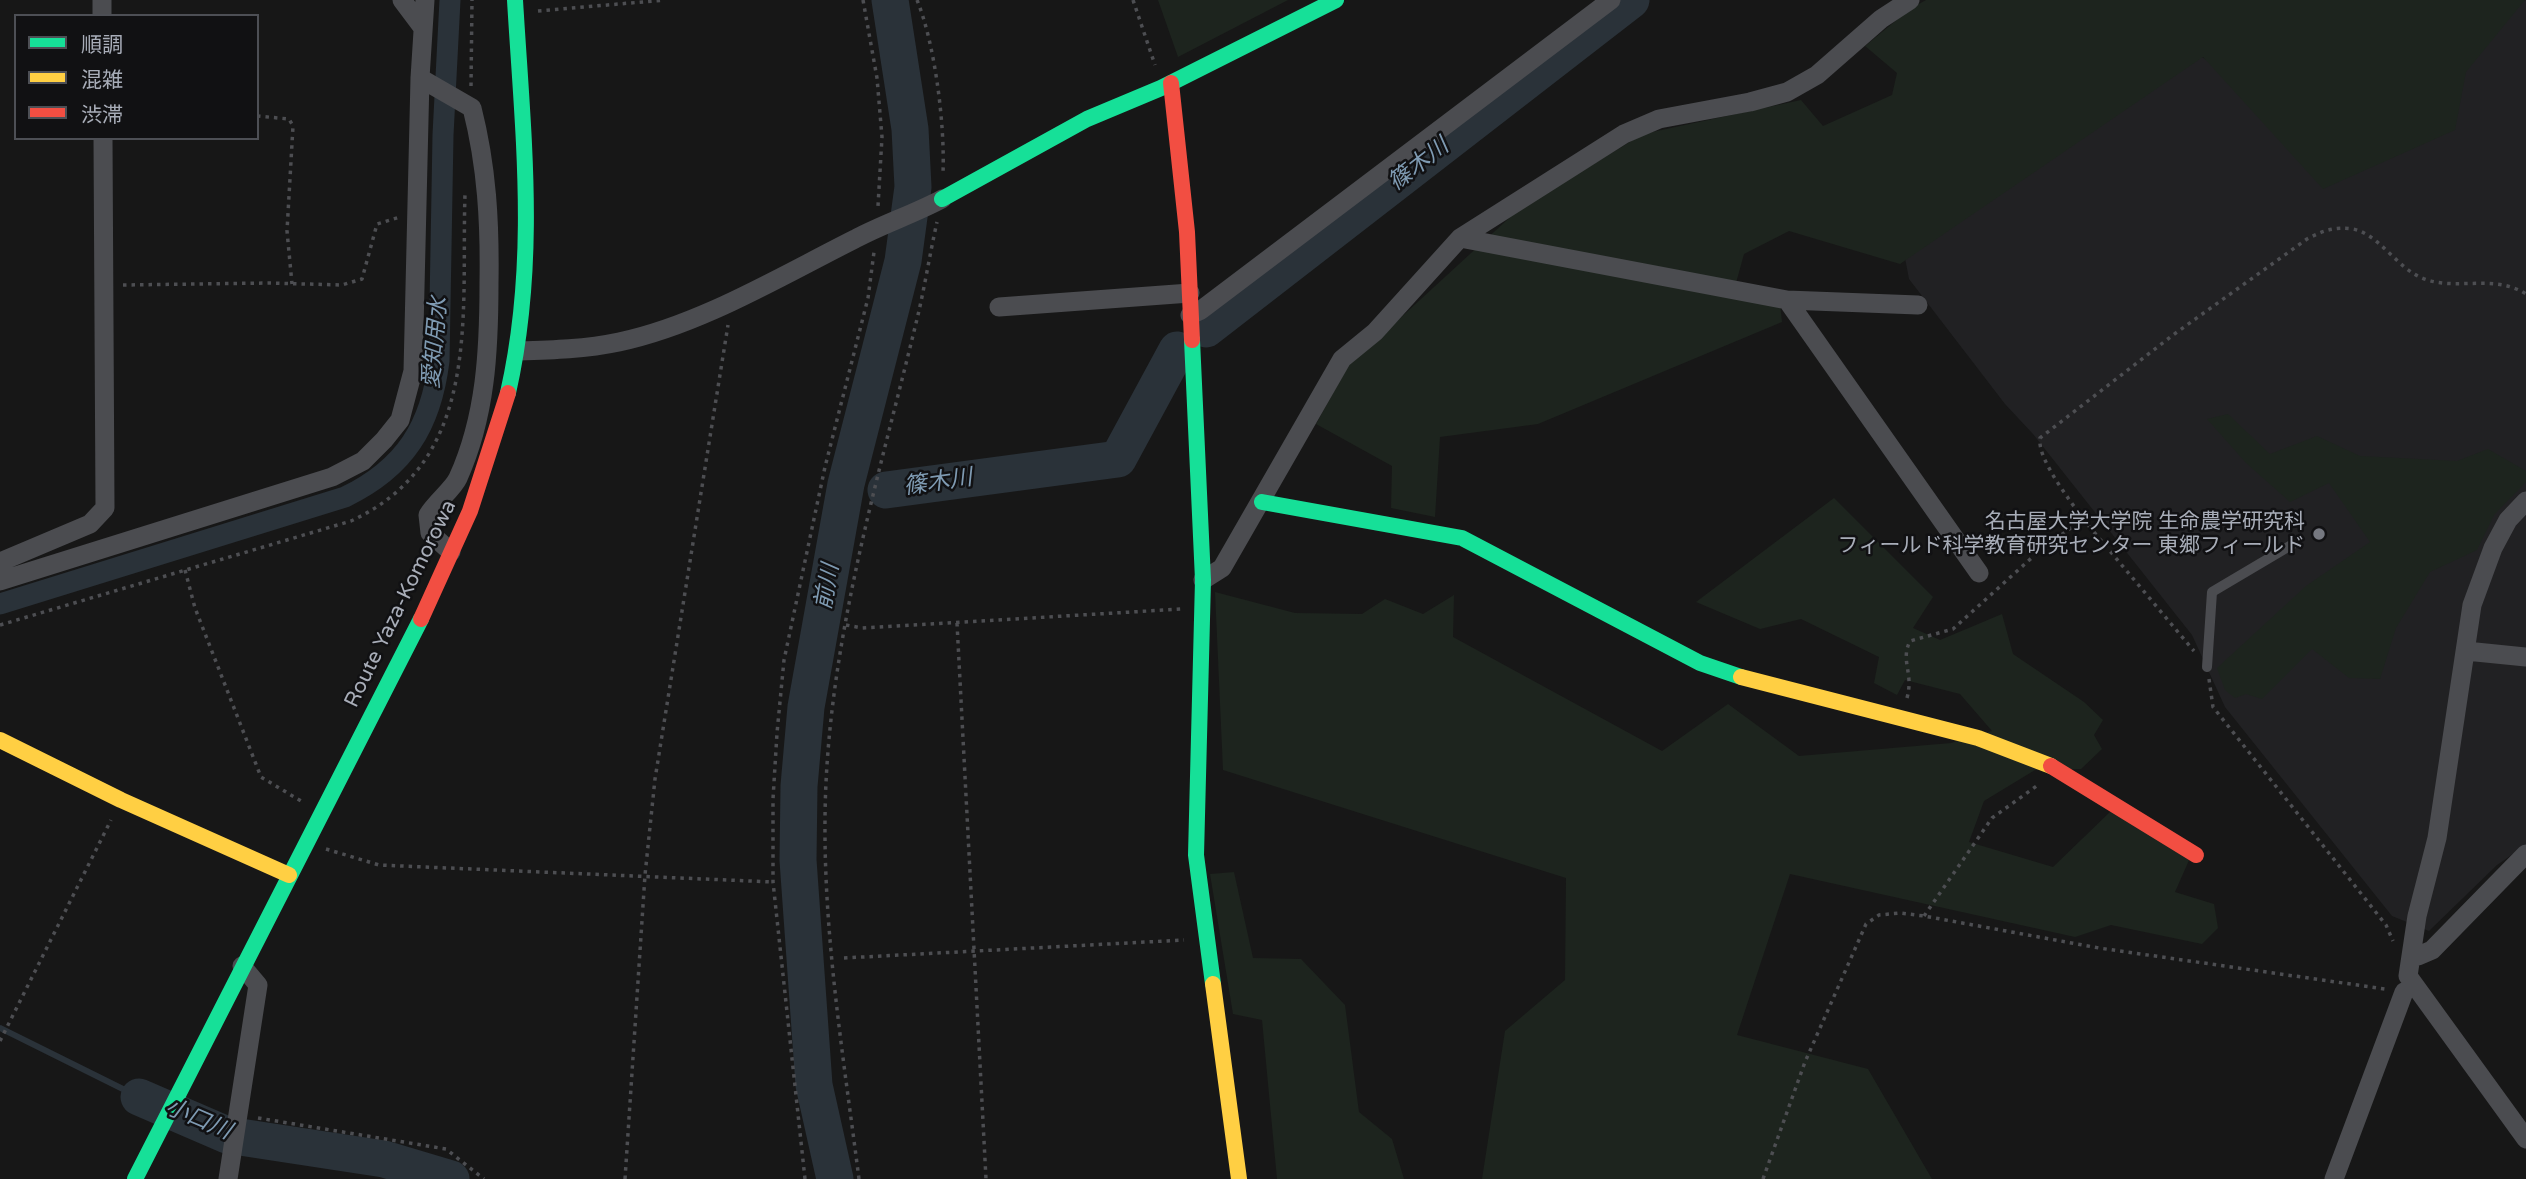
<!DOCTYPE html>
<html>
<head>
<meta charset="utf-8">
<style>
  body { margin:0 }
  #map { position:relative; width:2526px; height:1179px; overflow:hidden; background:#171717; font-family:"Varela Round","Noto Sans JP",sans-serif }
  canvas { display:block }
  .legend { position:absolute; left:14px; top:14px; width:245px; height:126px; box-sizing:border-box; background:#111113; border:2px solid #4d4f55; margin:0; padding:9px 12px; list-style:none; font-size:21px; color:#a8adb8 }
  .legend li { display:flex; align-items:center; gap:14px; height:35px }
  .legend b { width:35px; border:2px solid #4d4f55 }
</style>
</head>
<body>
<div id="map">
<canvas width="2526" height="1179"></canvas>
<ul class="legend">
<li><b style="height:9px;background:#16e098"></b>順調</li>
<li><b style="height:9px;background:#ffcf43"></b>混雑</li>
<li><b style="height:9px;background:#f24e42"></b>渋滞</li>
</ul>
</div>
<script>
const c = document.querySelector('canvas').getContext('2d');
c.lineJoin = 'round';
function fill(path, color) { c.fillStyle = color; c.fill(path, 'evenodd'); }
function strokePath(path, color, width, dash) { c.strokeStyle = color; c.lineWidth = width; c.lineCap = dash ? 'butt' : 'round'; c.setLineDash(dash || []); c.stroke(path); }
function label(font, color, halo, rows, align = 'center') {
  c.font = font + ' "Varela Round","Noto Sans JP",sans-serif'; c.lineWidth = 5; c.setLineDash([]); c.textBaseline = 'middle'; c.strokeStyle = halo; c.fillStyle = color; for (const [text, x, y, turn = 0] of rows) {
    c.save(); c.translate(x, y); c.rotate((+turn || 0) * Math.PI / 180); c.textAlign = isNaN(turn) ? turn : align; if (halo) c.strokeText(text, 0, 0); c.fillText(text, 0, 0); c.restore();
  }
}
const built = new Path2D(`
  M2526 0V845L2497 865 2429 931 2392 916 2225 707 2192 635 2033 434 2005 404 1909 279 1899 226 2167 36 2227 72Z`);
const green = new Path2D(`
  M1158 0H1288L1178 57Z
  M1926 0H2525L2466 72 2455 130 2323 189 2203 57 1900 264 1789 231 1744 254 1733 294 1780 303 1782 322 1538 424 1440 437 1435 517 1391 508 1392 466 1316 424 1348 366 1519 209 1643 134 1801 100 1823 126 1892 95 1897 73 1865 46 1910 9Z
  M2228 414 2270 454 2317 436 2360 456 2457 461 2488 449 2526 471V482L2494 515 2477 550 2430 572 2396 628 2380 679 2349 678 2312 649 2262 699 2246 694 2235 698 2225 690 2217 668 2306 586 2370 542 2329 483 2290 502 2246 463 2207 419Z
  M1834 498 1933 597 1913 628 1940 640 2002 614 2013 654 2084 702 2103 720 2094 735 2102 749 2081 769 2035 770 1984 801 1969 842 2053 867 2111 811 2190 858 2175 892 2214 904 2218 928 2202 944 2111 925 2075 937 1790 874 1737 1035 1868 1069 1932 1179H1482L1505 1031 1565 980 1566 878 1223 770 1215 592 1295 613 1362 614 1385 599 1423 614 1454 595 1453 637 1662 751 1728 704 1799 756 1951 743 1992 731 1960 694 1905 680 1897 695 1874 683 1879 657 1801 619 1760 629 1696 602Z
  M1234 872 1253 958 1301 959 1345 1005 1359 1112 1392 1139 1404 1179H1277L1262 1020 1233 1014 1210 874Z`);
const stream = new Path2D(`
  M0 1028 139 1097`);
const canal = new Path2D(`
  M0 604 345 497C405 468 431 426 439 361L443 135 450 0`);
const river = new Path2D(`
  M1206 329 1631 0
  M886 490 1118 459 1177 350
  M139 1097 227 1135 384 1159 451 1179
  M835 1179 814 1085 798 860 799 786 806 707 846 484 903 261 913 187 910 129 890 0`);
const path = new Path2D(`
  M863 0 877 78 882 137 878 206
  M917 0C935 44 945 125 943 173
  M1133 0 1155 65
  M538 11 665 0
  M471 86 472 0
  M257 116 289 119 293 126 287 231 292 284
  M123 285 269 283 342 285 362 279 377 224 400 217
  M2083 519 2194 651
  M185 570 195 608 261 777 301 801
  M957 623 986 1179
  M0 625 351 521C483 460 461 316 465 194
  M846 625 862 628 1182 609
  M2209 679 2213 707 2386 925 2393 941
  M1907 698C1914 673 1900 661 1910 641L1953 629 2037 553 2083 519C2070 500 2037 459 2040 438L2173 335 2307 239C2322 231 2335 226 2353 229 2379 234 2397 268 2422 278 2456 292 2493 273 2526 294
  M326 849 379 865 773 882
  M1924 916 1992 818 2038 785
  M844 958 1184 940
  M0 1041 111 820
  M258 1118 446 1149 484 1179
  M625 1179 645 875 655 779 728 325
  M805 1179 773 882V799L777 733 784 660 825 467 868 298 874 252
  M859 1179C844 1061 824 940 825 820 826 648 878 481 918 315 925 285 930 253 937 222
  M1763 1179 1805 1062 1866 924 1879 915 1900 913 1924 916 2099 948 2385 989`);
const lane = new Path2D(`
  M2207 667 2212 592 2293 544`);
const street = new Path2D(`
  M102 0V16
  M402 0 423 28
  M420 78 472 108C487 167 490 223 489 283 489 350 486 416 458 478 453 489 436 502 428 515L430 533 451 552
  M1460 238 1787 300 1918 305
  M1787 300 1979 573
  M999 307 1190 293
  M1190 315 1201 310 1611 0
  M518 351C552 350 586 349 619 342 700 325 781 276 855 239 883 224 914 214 942 199
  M2526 501 2508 520 2493 548 2472 605 2437 838 2417 916 2408 976 2526 1139
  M0 562 90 524 105 508 103 138
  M1203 580 1222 568 1342 359 1375 332 1460 238 1624 134 1659 119 1750 102 1787 92 1817 75 1881 19 1910 0
  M0 581 332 477 363 461 384 440 400 420 413 371 420 78 425 0
  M2466 651 2526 657
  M2418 956 2432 950 2526 854
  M228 1179 258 985 242 966
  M2334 1179 2404 992`);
const fast = new Path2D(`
  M942 199 1087 119 1161 88 1336 0
  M1192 340 1203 580 1196 855 1213 984
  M508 393C538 260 523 135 515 0
  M1262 502 1462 538 1700 663 1741 677
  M135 1179 421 619`);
const slow = new Path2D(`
  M1741 677 1978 738 2051 766
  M0 740 121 800 289 875
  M1213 984 1239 1179`);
const jam = new Path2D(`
  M1171 83 1187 232 1192 340
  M421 619 470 511 508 393
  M2051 766 2196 855`);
const markers = [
  [2319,534,7,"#757880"]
];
const poiNames = [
  ["名古屋大学大学院 生命農学研究科",2305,522],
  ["フィールド科学教育研究センター 東郷フィールド",2305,546]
];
const streetNames = [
  ["Route Yaza-Komorowa",401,604,-64]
];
const waterNames = [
  ["篠木川",1419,165,-38],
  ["愛知用水",436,343,-85],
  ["篠木川",938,483,-8],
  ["前川",828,587,-80],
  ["小口川",198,1120,23]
];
fill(built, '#212123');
fill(green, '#1d241e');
strokePath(stream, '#2a3239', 6);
strokePath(canal, '#2a3239', 21);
strokePath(river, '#2a3239', 37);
strokePath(path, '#4d4e52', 3.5, [3.5, 5]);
strokePath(lane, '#4b4c50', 10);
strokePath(street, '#4b4c50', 19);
strokePath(fast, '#16e098', 16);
strokePath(slow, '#ffcf43', 16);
strokePath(jam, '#f24e42', 16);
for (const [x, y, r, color] of markers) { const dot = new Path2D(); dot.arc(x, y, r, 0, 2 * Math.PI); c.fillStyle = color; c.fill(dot); strokePath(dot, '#111113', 2.5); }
label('21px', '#a8adb8', '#111113', poiNames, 'right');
label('21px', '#a8adb8', '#111113', streetNames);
label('italic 23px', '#7f9bb3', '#111113', waterNames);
</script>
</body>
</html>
